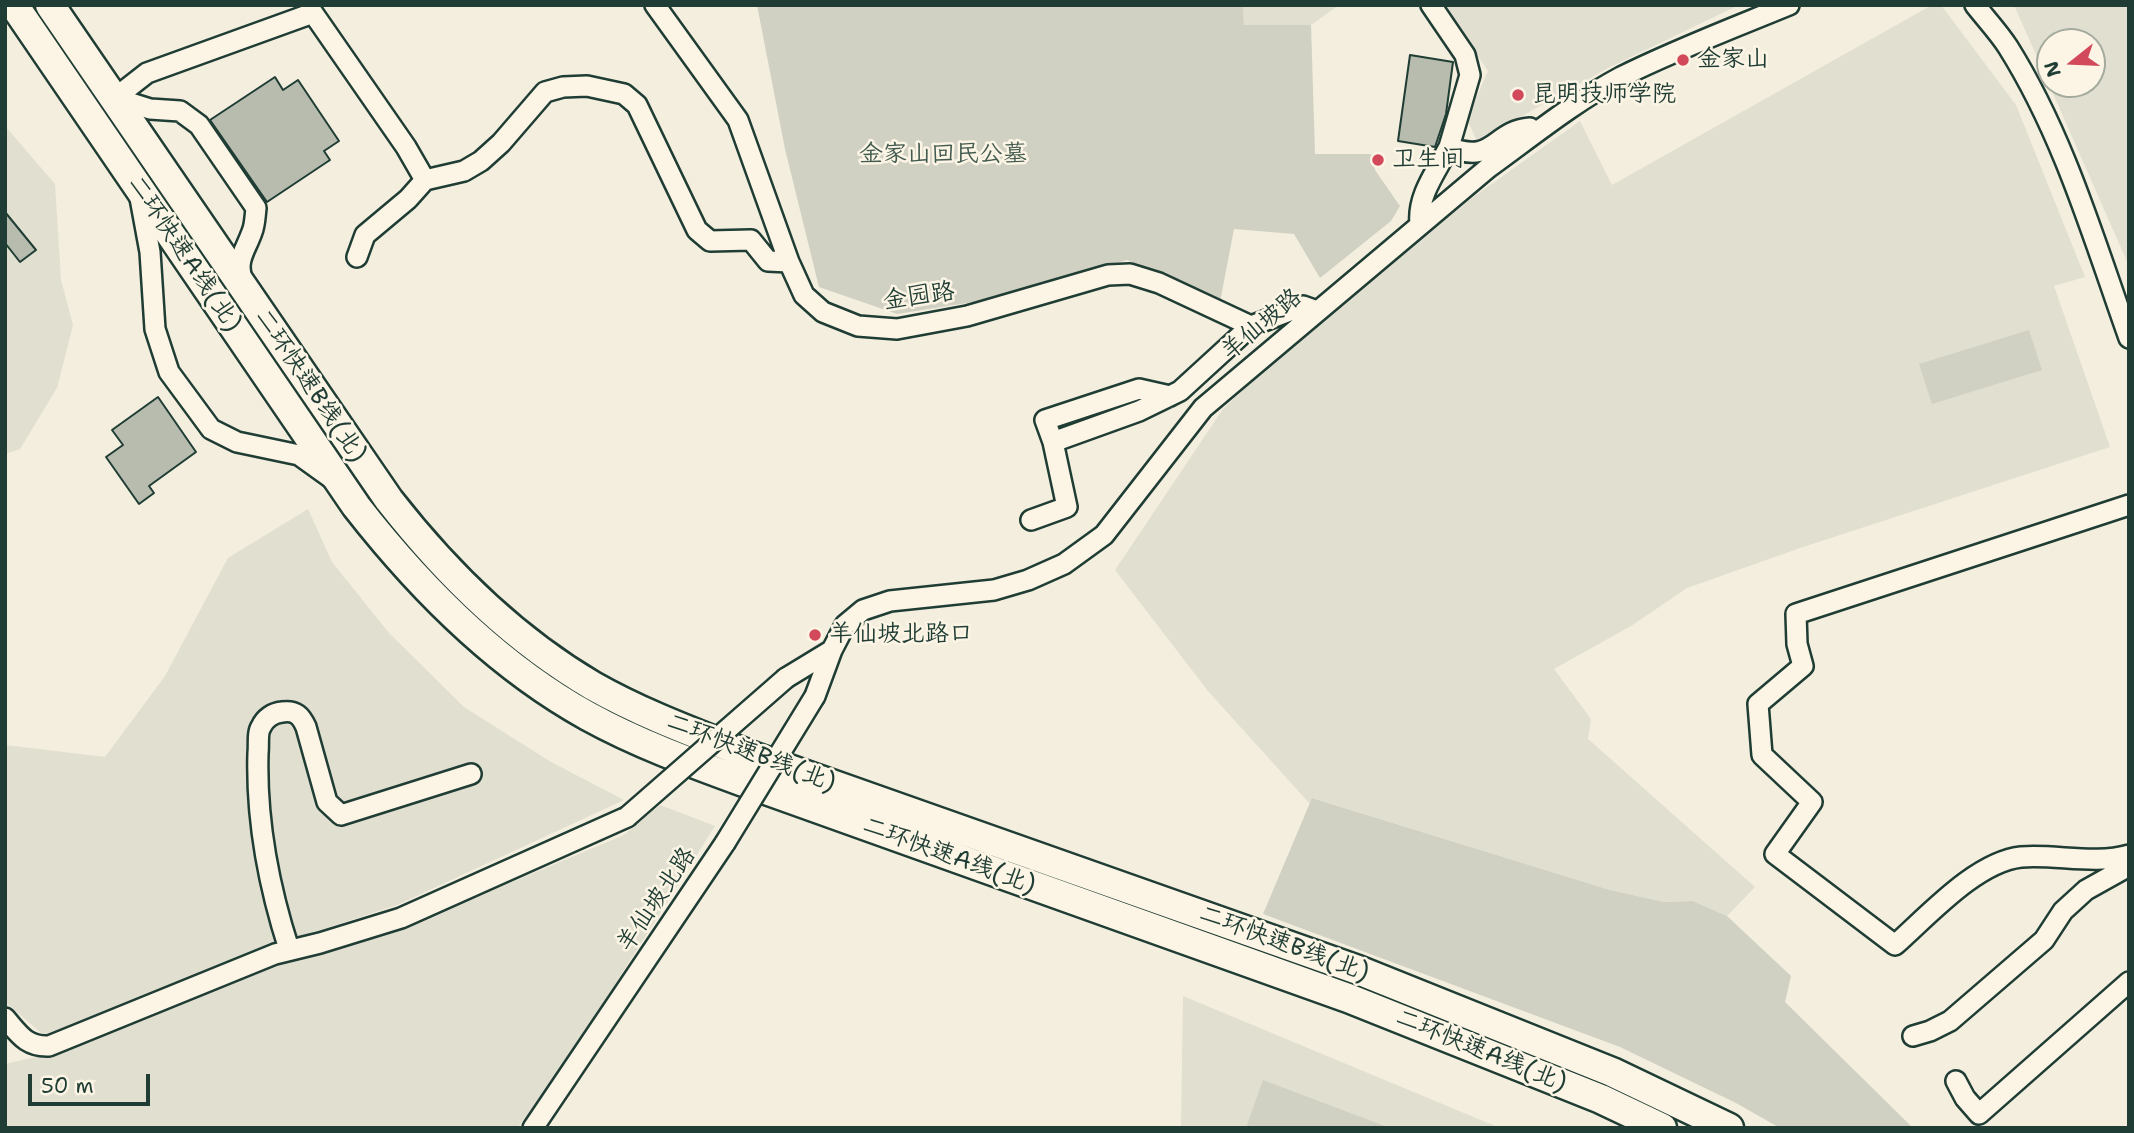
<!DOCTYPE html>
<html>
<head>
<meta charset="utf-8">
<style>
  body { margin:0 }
  #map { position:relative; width:2134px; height:1133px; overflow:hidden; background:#f3eede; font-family:"Shantell Sans",sans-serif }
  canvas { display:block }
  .frame { position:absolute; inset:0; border:7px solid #1f3d34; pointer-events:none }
  .north { position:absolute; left:2036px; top:28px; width:70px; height:70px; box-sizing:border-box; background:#fcf5e5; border:2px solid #a4ab9e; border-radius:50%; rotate:252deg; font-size:19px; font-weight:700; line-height:28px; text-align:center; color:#1f3d34 }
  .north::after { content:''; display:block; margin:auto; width:24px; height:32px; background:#d1495b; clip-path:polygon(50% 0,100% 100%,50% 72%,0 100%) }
  .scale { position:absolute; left:28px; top:1074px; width:122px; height:32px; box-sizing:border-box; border:4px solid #1f3d34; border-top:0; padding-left:9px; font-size:21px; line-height:24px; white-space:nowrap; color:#1f3d34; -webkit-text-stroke:5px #fcf5e5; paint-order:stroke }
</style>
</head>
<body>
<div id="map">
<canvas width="2134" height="1133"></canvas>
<div class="frame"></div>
<div class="north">N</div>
<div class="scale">50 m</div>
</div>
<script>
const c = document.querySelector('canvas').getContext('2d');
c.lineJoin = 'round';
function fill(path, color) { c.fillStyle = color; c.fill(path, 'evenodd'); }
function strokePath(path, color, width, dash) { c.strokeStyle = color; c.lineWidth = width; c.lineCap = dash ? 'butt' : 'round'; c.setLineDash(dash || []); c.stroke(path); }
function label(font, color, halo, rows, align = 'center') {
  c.font = font + ' "Shantell Sans","LXGW WenKai TC",sans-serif'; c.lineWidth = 5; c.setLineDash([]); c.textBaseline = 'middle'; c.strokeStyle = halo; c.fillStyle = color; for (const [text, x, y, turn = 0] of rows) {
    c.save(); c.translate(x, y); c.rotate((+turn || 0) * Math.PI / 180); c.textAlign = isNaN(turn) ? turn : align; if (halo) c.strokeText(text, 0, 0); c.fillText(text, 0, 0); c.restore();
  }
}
const built = new Path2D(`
  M1243 5H1339L1311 25H1244Z
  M1443 5H1739L1608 68 1477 141 1467 119 1488 71Z
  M1932 5H1941L2016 105 2085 277 2054 286 2110 447 1800 548 1687 588 1631 626 1554 669 1591 719 1588 739 1755 887 1727 916 1693 901 1664 902 1610 890 1313 798 1310 804 1208 691 1115 570 1223 409 1289 346 1472 198 1580 121 1612 185Z
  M2014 5H2129V266ZM2092 42V84H2050V42Z
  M5 126 55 184 61 280 73 325 57 388 20 449 5 454Z
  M308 509 332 562 389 633 464 707 551 762 624 800 397 905 268 947 47 1038 5 1002V745L105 757 165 676 228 558Z
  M660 805 715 826 552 1084 517 1128H5V1064L44 1055 270 965 410 925 624 835Z
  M1183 996 1500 1128H1181Z`);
const green = new Path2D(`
  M757 5H1243L1244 25H1311L1315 154H1371L1375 170 1400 206 1391 221 1320 278 1294 234 1234 229 1220 302 1127 260 1005 297 897 314 819 287 785 149Z
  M2029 330 2042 370 1932 404 1919 364Z
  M1312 798 1610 890 1664 902 1693 901 1727 916 1791 976 1785 1002 1913 1128H1780L1736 1103 1620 1047 1263 914Z
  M1263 1080 1390 1128H1246Z`);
const building = new Path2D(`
  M1410 55 1453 62 1446 114 1435 147 1398 141Z
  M275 77 283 90 298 80 339 141 324 151 330 160 267 202 210 120Z
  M5 212 36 250 20 262 5 243Z
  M158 397 196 452 149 486 154 493 139 504 106 457 123 445 112 430Z`);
const minor = new Path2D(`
  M655 5 738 120 789 262 804 295 823 312 858 326 897 329 967 316 1108 275 1130 274 1159 283 1251 326 1303 306 1317 311
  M1431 5 1465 55 1470 75 1449 147C1495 165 1492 131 1530 128L1535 133
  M1975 5C1986 19 1999 33 2008 47 2064 136 2094 240 2129 338
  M115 98 147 73 313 13 406 147 425 180
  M115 98 150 109 180 111 199 125 256 208C255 216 255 225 252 232 245 252 235 260 243 283
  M140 198 150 252 155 329 169 372 211 429 237 442 299 455 331 478
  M1420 224C1417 196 1436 172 1449 147
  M357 257 365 235 408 199 425 180 464 171 481 161 501 143 545 92 563 87 587 86 624 94 637 105 697 230 710 241 751 240 768 261 789 262
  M1053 442 1045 420 1139 389 1170 396
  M2129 505 1796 614 1797 644 1803 666 1758 704 1762 755 1812 802 1775 854 1895 945C1929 915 1976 862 2021 857 2056 854 2095 865 2129 855
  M1031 520 1067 507 1053 442 1139 411 1180 391 1251 326
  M786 678 832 650
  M815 696 832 650 845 625 863 610 890 601 994 590 1028 580 1064 564 1104 535 1203 408 1488 168C1531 137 1574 102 1621 77 1675 50 1733 28 1789 5
  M289 949C269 887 256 819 258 753 259 745 257 733 261 727 265 718 273 713 282 712 296 710 301 716 306 727L327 802 341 815 471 774
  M5 1018C19 1034 26 1047 49 1046L275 954 320 943 401 918 627 817
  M1913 1036 1930 1031 1950 1021 2044 940 2063 911 2086 890 2129 866
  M1956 1081 1965 1098 1979 1114 2129 982
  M533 1128 725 843`);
const highway = new Path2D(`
  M14 5 356 506C420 588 496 665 588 716 637 743 689 762 741 781L1348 998 1601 1099 1662 1128
  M50 5 389 500C446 573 513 639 593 686 644 715 700 735 755 757L1358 970 1612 1072 1729 1128`);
const minorBridge = new Path2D(`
  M627 817 786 678
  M725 843 815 696`);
const markers = [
  [1683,60,7,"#d1495b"],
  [1518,95,7,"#d1495b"],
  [1378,160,7,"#d1495b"],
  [815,635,7,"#d1495b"]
];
const poiNames = [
  ["金家山",1697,60],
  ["昆明技师学院",1532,95],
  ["卫生间",1392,160],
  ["羊仙坡北路口",829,635]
];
const parkNames = [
  ["金家山回民公墓",943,155]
];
const streetNames = [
  ["二环快速A线(北)",184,254,56],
  ["金园路",919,297,-8],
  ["羊仙坡路",1262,325,-40],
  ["二环快速B线(北)",310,386,56],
  ["二环快速B线(北)",751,753,21],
  ["二环快速A线(北)",949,856,20],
  ["羊仙坡北路",657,900,-56],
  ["二环快速B线(北)",1284,944,20],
  ["二环快速A线(北)",1481,1051,22]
];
fill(built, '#e1dfd0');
fill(green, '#d0d1c2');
fill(building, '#b8bcae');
strokePath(building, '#1f3d34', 2);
strokePath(minor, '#1f3d34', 24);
strokePath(highway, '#1f3d34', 33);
strokePath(minor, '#fcf5e5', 19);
strokePath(highway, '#fcf5e5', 28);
strokePath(minorBridge, '#1f3d34', 24, []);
strokePath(minorBridge, '#fcf5e5', 19);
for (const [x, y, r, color] of markers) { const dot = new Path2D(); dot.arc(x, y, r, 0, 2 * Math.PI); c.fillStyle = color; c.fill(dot); strokePath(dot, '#fcf5e5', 2.5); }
label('24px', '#1f3d34', '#fcf5e5', poiNames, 'left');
label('24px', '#425b50', '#fcf5e5', parkNames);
label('24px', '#1f3d34', '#fcf5e5', streetNames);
</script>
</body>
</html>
